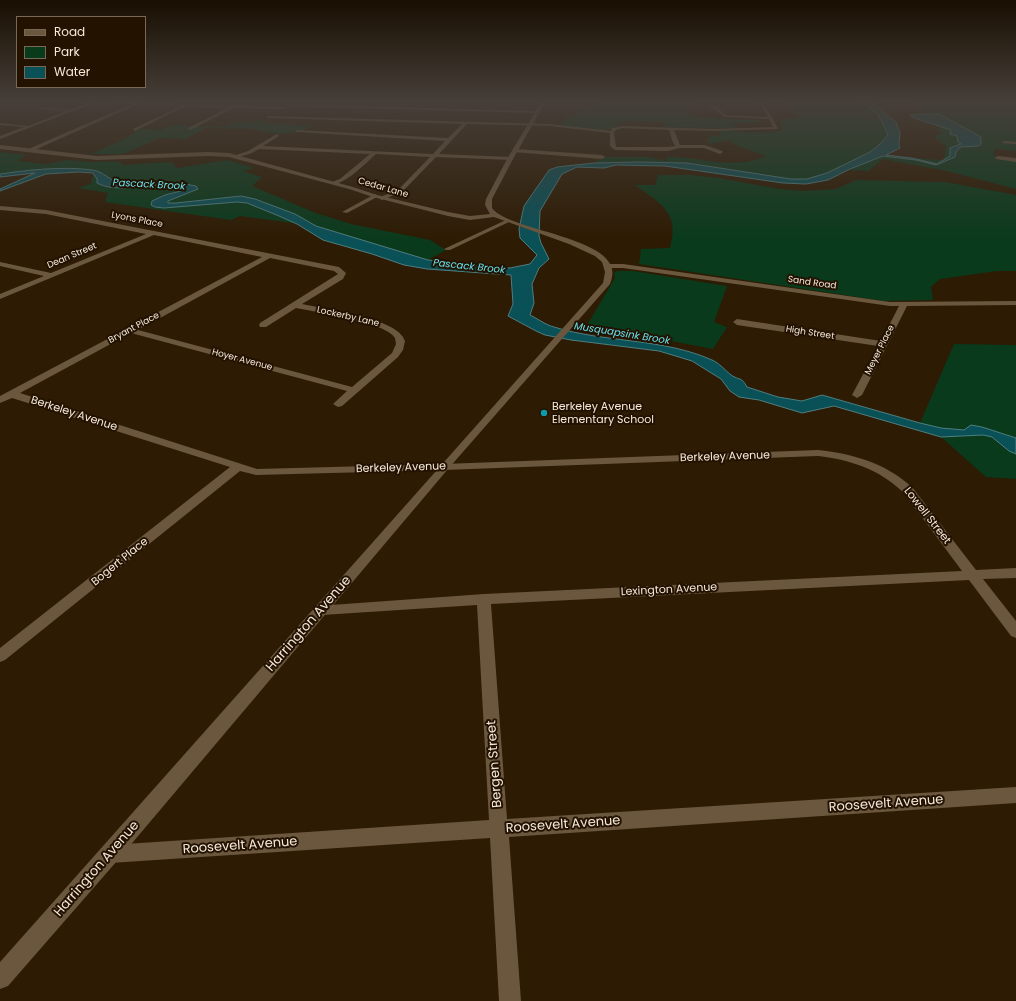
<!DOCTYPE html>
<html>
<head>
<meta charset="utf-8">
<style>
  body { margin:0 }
  #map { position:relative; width:1016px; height:1001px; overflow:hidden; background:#2d1b03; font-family:Poppins,sans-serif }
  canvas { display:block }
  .legend { position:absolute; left:16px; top:16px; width:130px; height:72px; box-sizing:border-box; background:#231200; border:1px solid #776858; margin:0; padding:5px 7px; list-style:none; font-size:12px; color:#f5e9db }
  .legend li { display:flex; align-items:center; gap:8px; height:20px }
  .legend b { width:20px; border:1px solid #776858 }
</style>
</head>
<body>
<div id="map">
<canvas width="1016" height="1001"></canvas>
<ul class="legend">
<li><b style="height:5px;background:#6b573e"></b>Road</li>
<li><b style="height:11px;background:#093a1c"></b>Park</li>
<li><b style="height:11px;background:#0a5057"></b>Water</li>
</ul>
</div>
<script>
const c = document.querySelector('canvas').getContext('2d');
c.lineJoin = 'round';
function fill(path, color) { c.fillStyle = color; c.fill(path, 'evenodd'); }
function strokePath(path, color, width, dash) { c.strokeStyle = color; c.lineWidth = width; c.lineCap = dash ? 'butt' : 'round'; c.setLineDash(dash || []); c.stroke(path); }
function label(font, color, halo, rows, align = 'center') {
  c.font = font + ' Poppins,sans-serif'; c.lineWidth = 4; c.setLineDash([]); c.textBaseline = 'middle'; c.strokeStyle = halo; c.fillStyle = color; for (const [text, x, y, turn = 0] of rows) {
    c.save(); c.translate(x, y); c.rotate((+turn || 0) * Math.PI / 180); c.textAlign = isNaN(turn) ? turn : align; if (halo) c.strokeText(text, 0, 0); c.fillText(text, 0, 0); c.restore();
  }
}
const green = new Path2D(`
  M595 101H735L694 103 686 108C686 109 688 112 689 113 702 121 748 118 765 121L749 123H733L735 127 732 131C743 131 776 135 783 129L779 119 799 118 786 101H859L878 114 888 135 878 147 892 157 944 160 946 146 934 137 942 133 934 129 943 127 912 116 910 113 927 112 918 107 915 101H1016V151L995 149 993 155 1006 160 1016 161V189L947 171 883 159 868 171 836 169 817 177 807 179H791L687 163 637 162 594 163 604 157H649L666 161 667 157C702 156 732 171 766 156L735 145 731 140 708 144V137L721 135 718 128 664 127 663 122 624 121 612 129 605 130H592L564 126 561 124 566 118 584 111 574 109C583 106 591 108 601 104Z
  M258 121H266L262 123 311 126 299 132 279 134 251 129 205 128 186 139 160 138 123 154H91L127 138 138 129 161 130 171 125 223 127 235 122Z
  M0 152 26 155 18 161 46 164 67 160 94 162 118 161 123 165 171 162 177 168 227 160 254 168 243 171 262 177 252 186 313 212 351 224 430 240 446 250 428 260 316 226 240 216 231 220 105 202 108 193 78 188 91 184 94 170 16 172 0 174Z
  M658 175H690L719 178 779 189 803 191 836 189 856 180 945 182 1016 195V271H997L940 279 931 287 933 300 884 301 639 264 641 249 670 248C680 212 661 204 635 185H655Z
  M617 271H633L727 286 714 322 727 327 713 349 587 325 615 278 614 273Z
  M954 344 1016 345V479L986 477 941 437 920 423Z`);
const water = new Path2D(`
  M859 101H870L896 122 900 133 899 144 900 148 886 155 912 158 937 164 950 156V148L961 144 958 142 957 136 950 134 951 130 914 118 910 115 939 114 981 137V144L978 146 960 147 956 152 955 157 936 165 916 160 883 156 850 169 828 180 806 184 783 183 665 166 616 165 604 168 577 167 562 174 540 211 539 236 541 243 549 259 539 268 532 284 534 303 530 315C538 319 546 325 554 327 606 343 663 338 712 360 719 363 725 370 731 375 740 381 741 376 747 387L778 397 802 401 822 395 920 423 941 428 964 430 971 425 982 427 1016 438V454L1009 451 992 437 983 435 941 437 834 406 802 413 759 400 739 397 730 391 721 379 692 361 659 351 571 340 545 335 536 331 508 316 513 304 511 275 427 269 404 265 372 254 323 240 297 224 279 216 247 203 237 202 164 208 155 207 151 205 152 201 165 195 181 191 184 189V187C173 186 163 185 152 185 135 186 114 192 97 183V179L93 173 79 172 46 174 0 191V189L35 173 0 177V174C28 170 64 166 92 170 104 171 110 182 122 183 133 185 143 182 153 182 167 182 182 183 196 186L198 189 168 201V203H176L241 196 255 199 295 214 316 226 428 260 510 268 530 264 537 255 520 238 519 229 524 206 549 170 557 167 594 163 637 162 687 163 791 179H807L827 173 870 152 879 145 888 135 878 114Z`);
const street = new Path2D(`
  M92 101 283 107 285 108 283 109 234 108 190 130 188 128 228 108 186 106 135 131 133 129 181 106 136 105 30 152H26V150L132 104 94 103 0 139V136L24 127 0 125V123L28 126 66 111 42 109 40 107 69 110Z
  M757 101H761L773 118 778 129 713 131 674 130 680 145H705L722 151 723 152 720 154 704 148H679L668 151 615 150 610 146V133L550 126 467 124 439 154 510 157 513 159 512 160 436 157 402 192 382 200 380 199V197L398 190 430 157 376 154C366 163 345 185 332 184V182L340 179 370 154 259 149 252 153 236 158 233 156 248 151 277 134 279 136 263 146 433 154 445 141 297 132 295 131 297 130 448 138 462 124 266 118 268 116 550 124 611 131 612 128 622 126 713 129 773 127 769 119 725 117 709 106 711 105 717 107 726 115 768 117 762 107ZM622 128 669 130 672 140 675 146 668 147H616L614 132 616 130Z
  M287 104 537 111 539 112 537 113 286 106Z
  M1004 141 1016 142V144L1002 143Z
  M515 149 602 155 605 157 602 159 513 152 512 151Z
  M998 156 1016 158V162L996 159 995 158Z
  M375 194 377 195V197L347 213 342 212Z
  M0 206 46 210 339 267 346 273 343 279 302 304C324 309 399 318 405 341L403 350 398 357 342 406 338 407 333 404 347 391 131 333 20 393 257 469 444 464 818 450C854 454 885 463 912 487L976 570 1016 568V578L983 579 1016 621V638L1011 636 969 580 491 604 507 819 1016 787V803L509 837 521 1001H499L490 838 110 863 103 861 101 854 103 847 110 845 489 820 477 605 322 615 317 614 315 610 317 606 484 594 962 571 904 493C879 469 851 460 818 456L444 470 256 475 240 471 5 660 0 662V648L230 467 12 398 0 403V396L262 257 154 235 0 299V294L44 276 0 266V262L51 273 146 234 46 214 0 210ZM270 258 334 271 338 274 260 323 259 325 260 327H266L296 308C316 312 386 322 395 338L396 344 392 353 352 387 138 330Z
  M506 220 511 221 450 250H446L444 249Z
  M604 264H623L890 302 1016 301V305L907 306 862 395 857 398 852 395 878 346 737 325 733 322 737 319 881 341 899 306H890L623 268H604Z`);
const secondary = new Path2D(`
  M542 101H546L513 159 492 199V208C510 233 632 237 610 284L448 469 117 861 8 986 0 989V962L603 283 605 272 602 262 595 256 569 244 494 217 470 220 448 216 373 197 349 189 229 157 208 156 97 160 0 149V145L97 156 208 152 229 153 353 187 377 195 448 212 470 216 490 214 485 205 486 199 507 159Z`);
const markers = [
  [544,413,4,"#0f9aa8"]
];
const farStreetnames = [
  ["Cedar Lane",383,188,16],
  ["Lyons Place",137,220,11],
  ["Dean Street",72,256,-23],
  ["Sand Road",812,283,8],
  ["Lockerby Lane",348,317,13],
  ["Bryant Place",134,328,-28],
  ["High Street",810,333,9],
  ["Meyer Place",880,350,-63],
  ["Hoyer Avenue",242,360,15]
];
const farWaternames = [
  ["Pascack Brook",149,185,3],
  ["Pascack Brook",469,267,6],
  ["Musquapsink Brook",622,334,9]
];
const poiNames = [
  ["Berkeley Avenue",552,407],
  ["Elementary School",552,420]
];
const streetNames = [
  ["Berkeley Avenue",74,414,18],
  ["Berkeley Avenue",725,457,-2],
  ["Berkeley Avenue",401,468,-2],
  ["Lowell Street",927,516,52],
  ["Bogert Place",120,562,-39],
  ["Lexington Avenue",669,590,-3]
];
const nearStreetnames = [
  ["Harrington Avenue",309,624,-49],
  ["Bergen Street",495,764,-94],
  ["Roosevelt Avenue",886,804,-4],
  ["Roosevelt Avenue",563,825,-4],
  ["Roosevelt Avenue",240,846,-4],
  ["Harrington Avenue",97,869,-49]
];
fill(green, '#093a1c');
fill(water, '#0a5057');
strokePath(water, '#507e7f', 1);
fill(street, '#6b573e');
fill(secondary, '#6b573e');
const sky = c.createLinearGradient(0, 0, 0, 241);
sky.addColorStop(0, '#190f02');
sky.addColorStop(0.42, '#463f39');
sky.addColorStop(1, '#463f3900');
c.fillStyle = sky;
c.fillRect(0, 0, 1016, 241);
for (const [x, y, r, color] of markers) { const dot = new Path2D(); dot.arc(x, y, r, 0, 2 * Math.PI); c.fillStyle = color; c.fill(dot); strokePath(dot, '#231200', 1.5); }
label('9px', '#f5e9db', '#231200', farStreetnames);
label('italic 10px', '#67e1ee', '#231200', farWaternames);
label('11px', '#f5e9db', '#231200', poiNames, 'left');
label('11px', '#f5e9db', '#231200', streetNames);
label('13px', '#f5e9db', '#231200', nearStreetnames);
</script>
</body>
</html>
